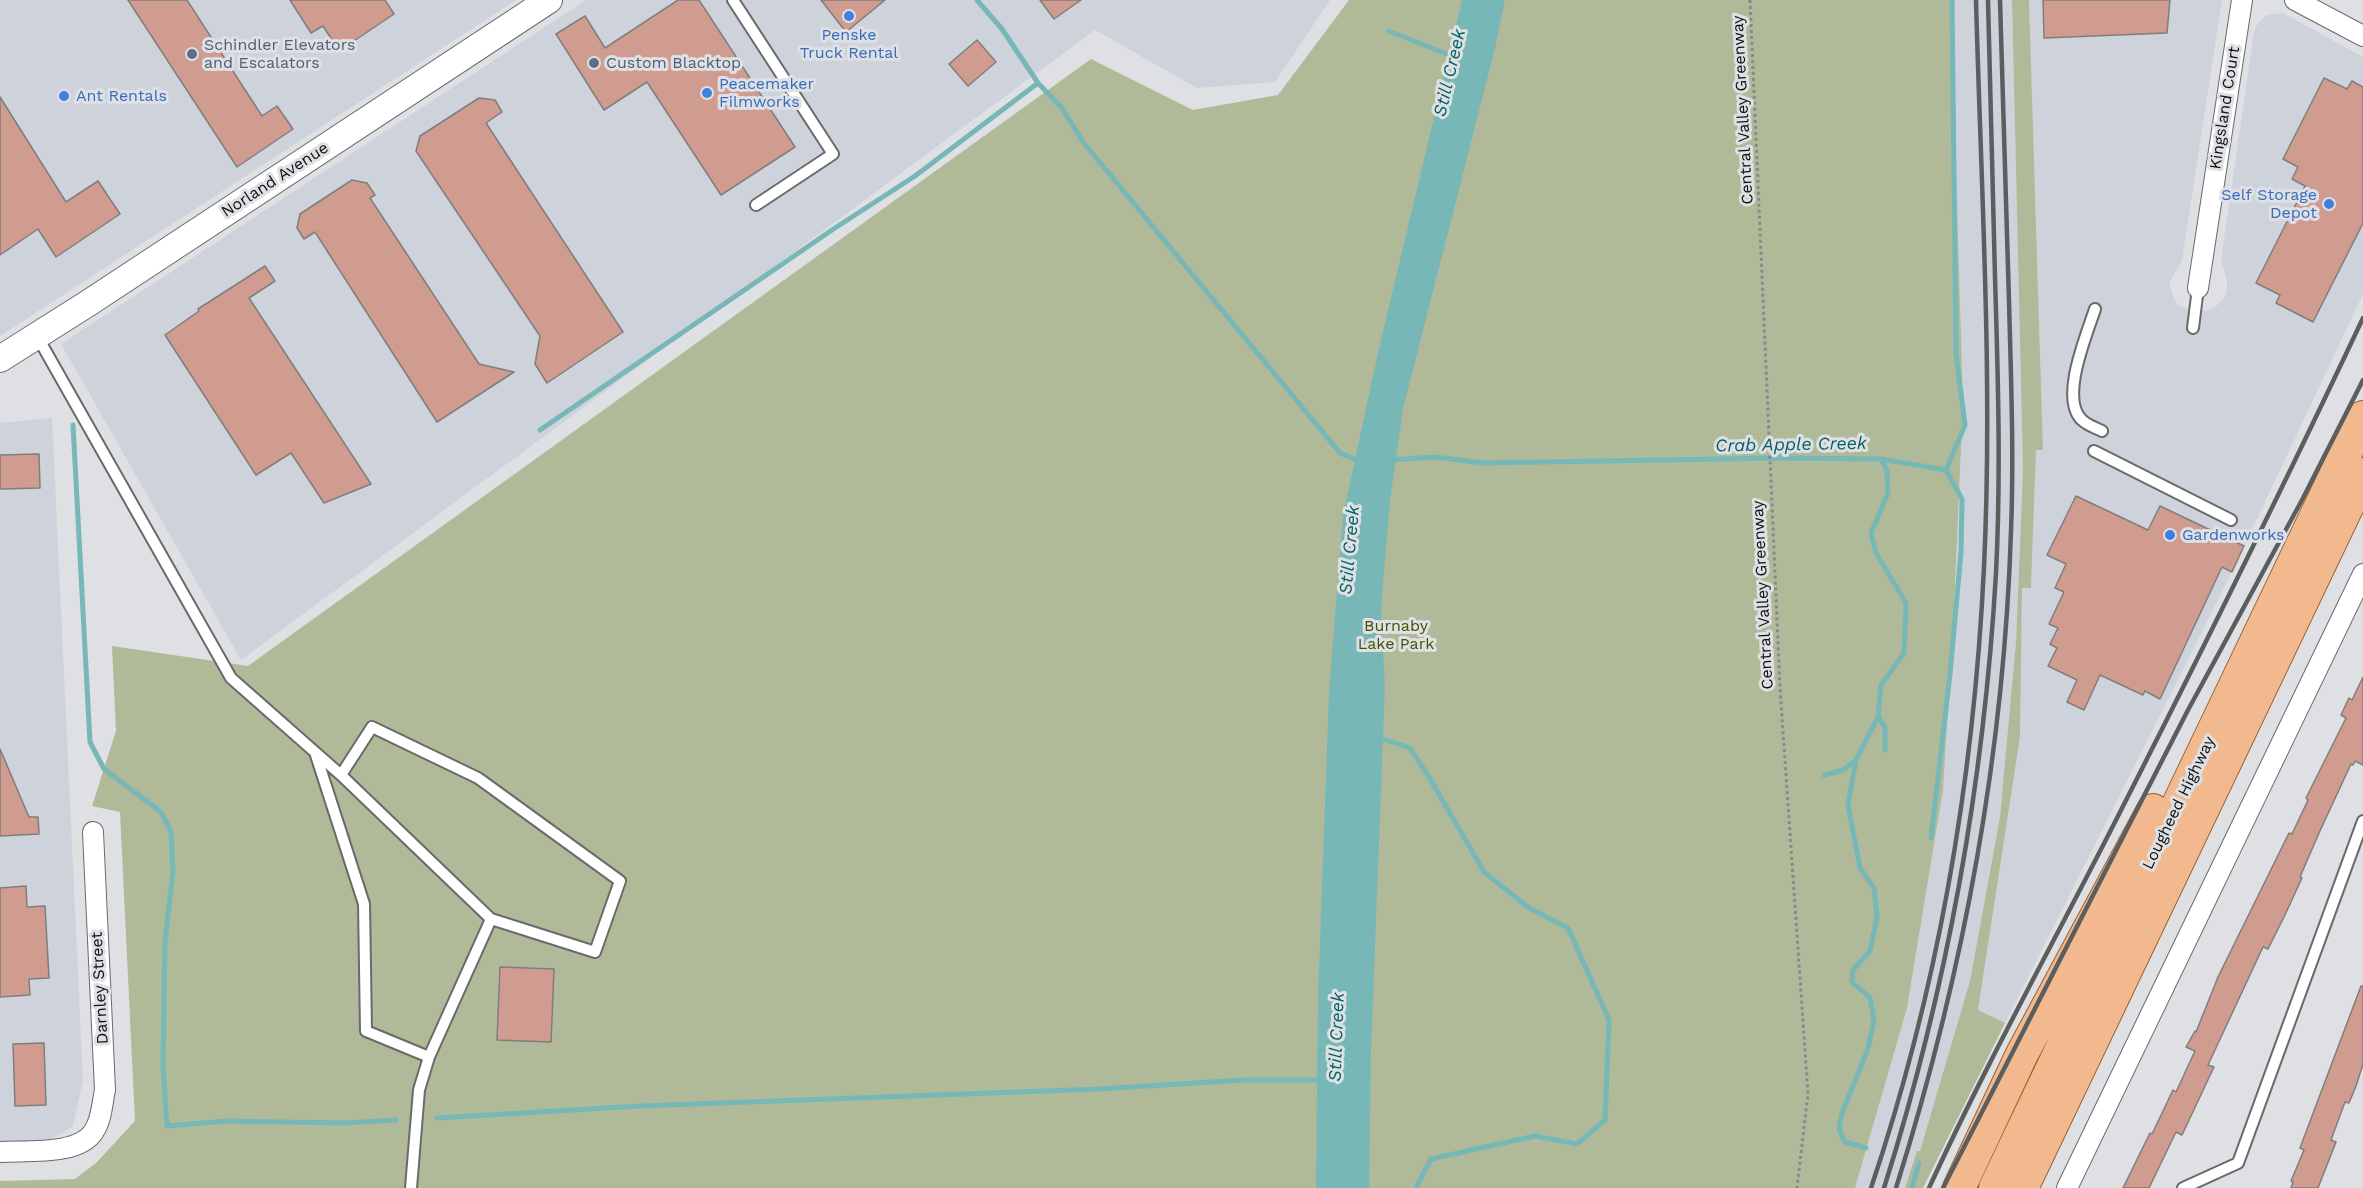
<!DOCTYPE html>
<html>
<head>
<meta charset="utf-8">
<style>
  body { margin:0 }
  canvas { display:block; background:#dee0e3 }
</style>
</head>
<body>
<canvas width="2363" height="1188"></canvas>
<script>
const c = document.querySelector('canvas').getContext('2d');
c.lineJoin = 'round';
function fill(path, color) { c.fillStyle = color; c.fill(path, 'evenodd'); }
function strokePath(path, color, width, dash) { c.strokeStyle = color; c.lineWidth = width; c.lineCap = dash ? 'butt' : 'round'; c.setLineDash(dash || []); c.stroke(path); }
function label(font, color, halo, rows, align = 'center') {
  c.font = font + ' "Work Sans",sans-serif'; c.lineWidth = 6; c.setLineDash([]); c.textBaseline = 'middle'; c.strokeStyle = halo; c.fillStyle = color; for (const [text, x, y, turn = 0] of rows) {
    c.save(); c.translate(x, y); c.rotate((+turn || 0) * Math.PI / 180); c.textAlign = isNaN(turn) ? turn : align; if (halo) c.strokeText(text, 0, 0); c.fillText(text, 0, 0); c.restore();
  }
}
const built = new Path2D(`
  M0 0H516L0 336Z
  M586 0H1330L1275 82 1197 88 1095 30 241 660 61 344Z
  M1951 0H2012L2023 470 2016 642 2009 728 2000 817 1970 982 1920 1151H1917L1905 1188H1855L1907 1008 1943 790 1954 608 1963 404Z
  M2029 0H2222L2182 260 2169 284 2175 301 2179 306 2192 311H2206L2215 307 2224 299 2227 292V280L2221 261 2254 32 2257 25 2266 15 2283 13 2363 57V294L2232 572 2005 1023 1978 1010 2020 737 2022 588 2031 587 2036 450 2043 449Z
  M52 418 83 1081 73 1126 43 1144 0 1145V423Z`);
const green = new Path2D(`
  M1349 0H1951L1963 404 1954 608 1943 790 1907 1008 1855 1188H0V1181L75 1179 96 1163 135 1121 120 812 92 806 116 731 112 646 248 666 1091 59 1193 110 1278 95Z
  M2012 0H2029L2043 450H2036L2031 588H2022L2020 737 1978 1010 2005 1023 1923 1188H1905L1917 1151H1920L1970 981 2000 817 2016 642 2023 470Z`);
const water = new Path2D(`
  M1462 0H1505L1495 48 1403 409 1390 501 1381 609 1385 686 1371 1052 1369 1188H1316L1318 997 1329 692 1343 516 1377 357Z`);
const stream = new Path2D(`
  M977 0 1002 29 1038 83 1062 108 1083 142 1340 453 1361 462
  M1389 31 1454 57
  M73 425 90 742 104 769 161 812 171 832 173 871 165 942 163 1066 167 1126 226 1121 344 1123 396 1120
  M540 430 835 228 915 176 1038 83
  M1881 459 1946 470
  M1391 460 1435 457 1483 463 1780 458 1881 459 1887 471 1888 493 1871 533 1876 553 1906 603 1904 653 1881 685 1878 717 1856 760 1848 805 1860 868 1874 888 1877 917 1870 951 1853 970 1852 982 1870 998 1874 1020 1868 1049 1842 1113 1839 1129 1845 1142 1866 1148
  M1878 717 1885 727V750
  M1377 740 1383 739 1410 748 1429 777 1484 872 1529 908 1568 928 1609 1020 1605 1120 1577 1144 1535 1136 1431 1159 1416 1188
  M1824 775 1843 770 1856 760
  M1931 838 1950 674 1961 552 1962 499 1946 470 1965 425 1956 354 1952 0
  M437 1118 640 1106 1099 1089 1243 1080H1323
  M1912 1188 1919 1163`);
const building = new Path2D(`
  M128 0H187L262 116 277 106 293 129 237 167Z
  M290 0H385L394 14 339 51 323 26 311 33Z
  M678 0H699L795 147 721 195 647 82 604 110 556 34 585 16 605 48Z
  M821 0H885L846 32Z
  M1040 0H1081L1054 19Z
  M2043 0H2170L2167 33 2044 38Z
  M977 40 996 62 968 86 949 64Z
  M2324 78 2347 89 2352 81 2363 87V223L2313 322 2276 303 2280 295 2256 283 2305 186 2292 179 2298 167 2283 159Z
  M0 97 66 202 98 181 120 214 56 257 38 229 0 255Z
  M479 98 495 100 502 112 486 123 623 332 547 383 535 364 540 336 416 151 420 136Z
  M352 180 367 183 375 195 370 198 479 364 514 372 437 422 315 232 304 239 297 228 300 214Z
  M265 266 275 281 249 298 371 484 324 503 291 453 256 475 165 335 199 311 198 309Z
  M39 454 40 488 0 489V455Z
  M2076 496 2148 530 2160 506 2244 546 2232 572 2222 567 2160 699 2145 691 2143 695 2100 675 2084 710 2067 702 2077 680 2048 666 2057 648 2050 644 2058 628 2049 624 2064 592 2055 588 2066 564 2047 555Z
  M2363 677V765L2355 761 2353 765 2351 764 2319 833 2300 877 2302 878 2284 917 2268 949 2263 947 2208 1065 2214 1067 2182 1135 2176 1132 2149 1188H2123L2150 1133 2152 1134 2173 1090 2176 1092 2195 1051 2186 1047 2195 1031 2196 1032 2218 977 2289 833 2292 834 2308 800 2306 798 2346 718 2341 715 2349 698 2352 700Z
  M0 749 29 817H38L39 834 0 836Z
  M26 886 27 907 45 906 49 978 29 979 30 995 0 997V888Z
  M500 967 554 969 551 1042 497 1040Z
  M2361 986H2363V1064L2356 1086 2349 1103 2345 1102 2331 1140 2336 1142 2318 1188H2291L2293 1182 2291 1181 2304 1150 2300 1148Z
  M44 1043 46 1105 15 1106 13 1044Z`);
const path = new Path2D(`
  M1750 0 1780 688 1808 1094 1797 1188`);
const service = new Path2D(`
  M733 0 833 154 756 205
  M2095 309C2087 334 2059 399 2082 420 2087 425 2096 428 2102 431
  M2193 328 2198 288
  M37 336 231 678 341 775 491 919 429 1057 366 1031 364 904 315 752
  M2094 451 2231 520
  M341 775 372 727 478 778 620 881 595 952 491 919
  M411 1188 419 1090 429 1057
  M2183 1188 2238 1163 2363 821`);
const minor = new Path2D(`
  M2295 0 2363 36
  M2198 288 2242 0
  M0 1152C26 1150 79 1156 94 1131 102 1119 102 1103 105 1090L93 832
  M2067 1188 2363 574`);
const tertiary = new Path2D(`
  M0 359 87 304 549 0`);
const primary = new Path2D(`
  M1959 1188 2022 1054 2153 810
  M1995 1188 2363 417
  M2022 1188 2363 474`);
const rail = new Path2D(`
  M1871 1188C1938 989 1974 776 1984 567 1993 378 1981 189 1976 0
  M1884 1188C1947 989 1984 782 1996 573 2001 474 1998 376 1995 277 1993 185 1990 92 1988 0
  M1896 1188C1963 975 2004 754 2011 531 2014 454 2011 378 2009 301 2006 201 2003 100 2000 0
  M1929 1188C1986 1064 2053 944 2115 822 2200 655 2283 488 2363 318
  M1943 1188 2188 710 2302 500 2363 380`);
const markers = [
  [849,16,6,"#3f7fe0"],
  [192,54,6,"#5c6f8a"],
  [594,63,6,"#5c6f8a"],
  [707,93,6,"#3f7fe0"],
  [64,96,6,"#3f7fe0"],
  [2329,204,6,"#3f7fe0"],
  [2170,535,6,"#3f7fe0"]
];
const shopNames = [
  ["Penske",849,35,"center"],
  ["Truck Rental",849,53,"center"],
  ["Peacemaker",719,84],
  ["Filmworks",719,102],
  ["Ant Rentals",76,96],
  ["Self Storage",2317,195,"right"],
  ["Depot",2317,213,"right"],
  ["Gardenworks",2182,535]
];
const serviceNames = [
  ["Schindler Elevators",204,45],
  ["and Escalators",204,63],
  ["Custom Blacktop",606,63]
];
const streetNames = [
  ["Kingsland Court",2225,108,-81],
  ["Central Valley Greenway",1743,110,-93],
  ["Norland Avenue",275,180,-33],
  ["Central Valley Greenway",1763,595,-93],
  ["Lougheed Highway",2179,803,-64],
  ["Darnley Street",100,988,-93]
];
const parkNames = [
  ["Burnaby",1396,626],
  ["Lake Park",1396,644]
];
const waterNames = [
  ["Still Creek",1450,73,-77],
  ["Crab Apple Creek",1791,445,-1],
  ["Still Creek",1350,550,-85],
  ["Still Creek",1337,1037,-88]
];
fill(built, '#cdd2db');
fill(green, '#b0ba99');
fill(water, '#77b7b7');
strokePath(stream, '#77b7b7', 5);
fill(building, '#d19c90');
strokePath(building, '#807d7d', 1.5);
strokePath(service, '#686a6c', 14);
strokePath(minor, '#686a6c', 22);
strokePath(tertiary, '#686a6c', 28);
strokePath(primary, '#9b6030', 34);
strokePath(path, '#87898b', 3, [3, 3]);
strokePath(service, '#fff', 10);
strokePath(minor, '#fff', 20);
strokePath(tertiary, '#fff', 26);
strokePath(primary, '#f1b98d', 32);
strokePath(rail, '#5c5d5f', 4.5);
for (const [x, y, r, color] of markers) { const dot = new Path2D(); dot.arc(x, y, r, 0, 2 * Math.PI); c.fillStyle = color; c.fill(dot); strokePath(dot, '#dee0e3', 2); }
label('16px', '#366cbe', '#dee0e3', shopNames, 'left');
label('16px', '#4e5e75', '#dee0e3', serviceNames, 'left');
label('16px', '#0e0f10', '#dee0e3', streetNames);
label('16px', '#425105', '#dee0e3', parkNames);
label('italic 18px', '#036364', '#dee0e3', waterNames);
</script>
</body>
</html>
